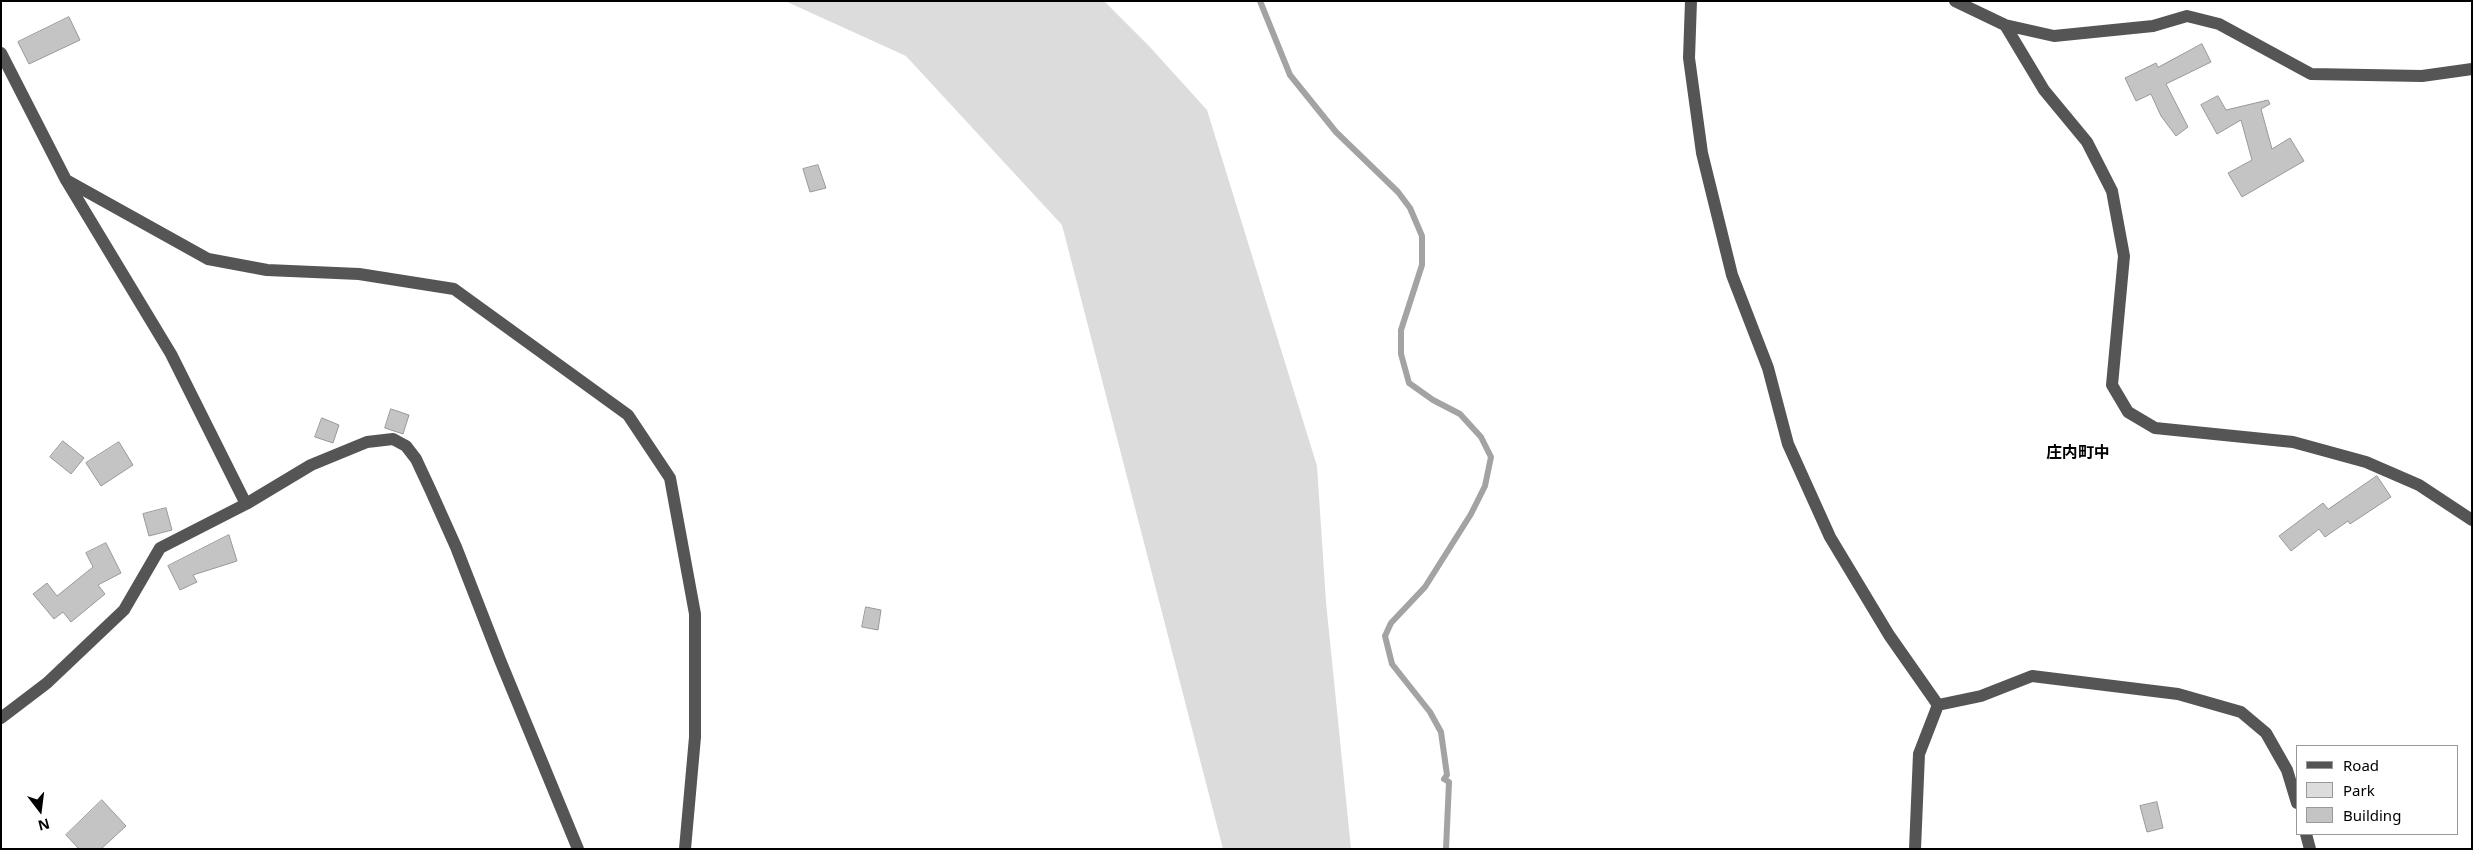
<!DOCTYPE html>
<html>
<head>
<meta charset="utf-8">
<style>
  body { margin:0 }
  #map { position:relative; width:2473px; height:850px; overflow:hidden; background:#fff; font-family:"Noto Sans",sans-serif }
  canvas { display:block }
  .frame { position:absolute; inset:0; border:2px solid #000; pointer-events:none }
  .legend { position:absolute; left:2296px; top:745px; width:162px; height:90px; box-sizing:border-box; background:#fff; border:1px solid #999; margin:0; padding:6px 9px; list-style:none; font-size:15px; color:#000 }
  .legend li { display:flex; align-items:center; gap:10px; height:25px }
  .legend b { width:25px; border:1px solid #999 }
  .north { position:absolute; left:15px; top:785px; width:50px; height:50px; -webkit-text-stroke:4px #fff; paint-order:stroke; rotate:165deg; font-size:14px; font-weight:700; line-height:20px; text-align:center; color:#000 }
  .north::after { content:''; display:block; margin:auto; width:18px; height:22px; background:#000; clip-path:polygon(50% 0,100% 100%,50% 72%,0 100%) }
</style>
</head>
<body>
<div id="map">
<canvas width="2473" height="850"></canvas>
<div class="frame"></div>
<ul class="legend">
<li><b style="height:6px;background:#555"></b>Road</li>
<li><b style="height:14px;background:#dcdcdc"></b>Park</li>
<li><b style="height:14px;background:#c4c4c4"></b>Building</li>
</ul>
<div class="north">N</div>
</div>
<script>
const c = document.querySelector('canvas').getContext('2d');
c.lineJoin = 'round';
function fill(path, color) { c.fillStyle = color; c.fill(path, 'evenodd'); }
function strokePath(path, color, width, dash) { c.strokeStyle = color; c.lineWidth = width; c.lineCap = dash ? 'butt' : 'round'; c.setLineDash(dash || []); c.stroke(path); }
function label(font, color, halo, rows, align = 'center') {
  c.font = font + ' "Noto Sans","Noto Sans JP",sans-serif'; c.lineWidth = 4; c.setLineDash([]); c.textBaseline = 'middle'; c.strokeStyle = halo; c.fillStyle = color; for (const [text, x, y, turn = 0] of rows) {
    c.save(); c.translate(x, y); c.rotate((+turn || 0) * Math.PI / 180); c.textAlign = isNaN(turn) ? turn : align; if (halo) c.strokeText(text, 0, 0); c.fillText(text, 0, 0); c.restore();
  }
}
const green = new Path2D(`
  M785 1H1104L1149 46 1207 110 1317 466 1326 602 1351 849H1223L1062 225 906 56Z`);
const stream = new Path2D(`
  M1260 1 1290 75 1336 132 1398 192 1410 208 1422 236V265L1401 330V354L1409 383 1433 400 1460 414 1481 437 1491 457 1485 486 1471 514 1425 587 1391 623 1385 636 1392 664 1430 712 1441 732 1447 775 1444 779 1449 782 1446 849`);
const building = new Path2D(`
  M69 17 80 40 29 64 18 42Z
  M2202 44 2211 62 2166 84 2188 127 2176 136 2161 116 2151 94 2136 101 2125 78 2156 63 2158 67Z
  M2218 96 2226 110 2268 100 2270 104 2261 109 2272 149 2290 138 2304 161 2242 197 2228 173 2252 160 2241 120 2217 134 2201 105Z
  M818 165 826 188 810 192 803 169Z
  M391 409 409 415 403 434 385 428Z
  M322 418 339 425 333 443 315 437Z
  M63 441 84 458 71 474 50 457Z
  M119 442 133 465 101 486 86 463Z
  M2377 476 2391 497 2350 524 2348 521 2325 537 2319 529 2291 551 2279 536 2323 503 2328 509Z
  M166 508 172 530 149 536 143 514Z
  M229 535 237 561 193 575 197 582 180 590 168 566Z
  M106 543 121 573 98 585 105 594 71 622 63 612 54 619 33 594 47 583 57 596 93 567 86 553Z
  M866 607 881 610 878 630 862 627Z
  M102 800 126 826 101 849H79L66 835Z
  M2157 802 2163 828 2147 832 2140 806Z`);
const minor = new Path2D(`
  M1691 1 1689 58 1702 153 1732 275 1768 368 1788 444 1830 537 1889 635 1938 705
  M1955 1 2005 25 2054 36 2153 26 2187 16 2219 24 2311 74 2422 76 2472 69
  M2005 25 2044 90 2087 142 2112 191 2124 256 2112 385 2128 412 2155 428 2293 442 2366 462 2419 485 2472 520
  M1 53 66 180 171 354 246 504
  M66 180 208 259 267 270 359 274 454 289 628 415 670 478 695 614V737L685 849
  M1938 705 1981 696 2032 676 2178 694 2241 712 2266 733 2287 770 2297 803
  M1 718 47 683 124 610 160 548 246 504 311 465 367 442 393 439 406 446 416 459 430 489 456 547 500 660 578 849
  M2306 834 2310 849
  M1915 849 1919 754 1938 705`);
const quarterNames = [
  ["庄内町中",2078,453]
];
fill(green, '#dcdcdc');
strokePath(stream, '#a3a3a3', 6);
fill(building, '#c4c4c4');
strokePath(building, '#999', 1);
strokePath(minor, '#555', 12);
label('bold 16px', '#000', '#fff', quarterNames);
</script>
</body>
</html>
